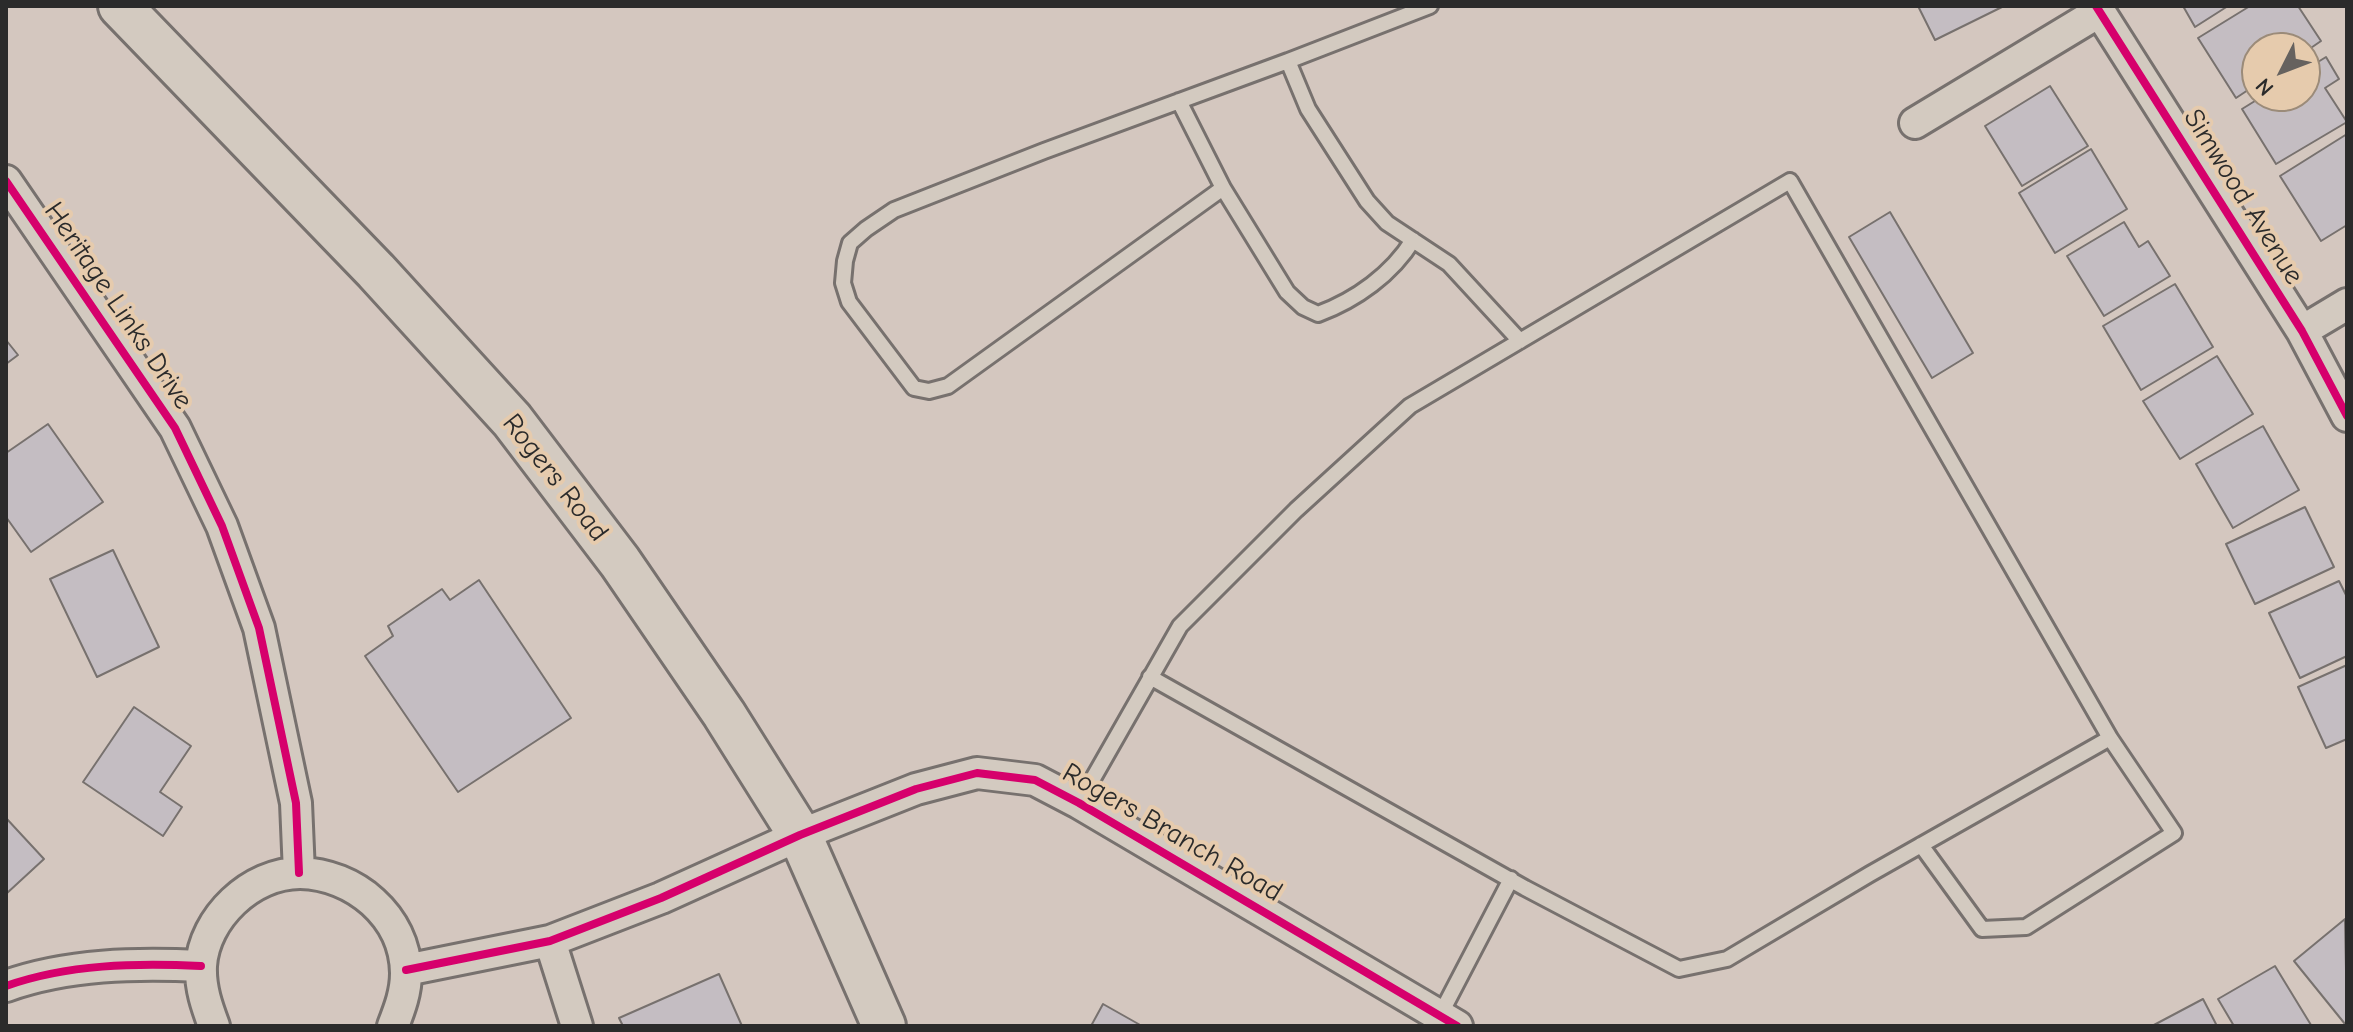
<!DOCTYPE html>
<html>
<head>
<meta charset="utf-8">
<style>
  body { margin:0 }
  #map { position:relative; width:2353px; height:1032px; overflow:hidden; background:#d4c7bf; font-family:"Comic Neue",sans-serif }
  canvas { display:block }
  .frame { position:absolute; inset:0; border:8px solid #2b2b2b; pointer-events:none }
  .north { position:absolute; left:2241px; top:32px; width:80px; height:80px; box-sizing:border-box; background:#e6cbad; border:2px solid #9b8b79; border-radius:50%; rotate:228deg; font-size:22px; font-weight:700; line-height:32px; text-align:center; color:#2b2b2b }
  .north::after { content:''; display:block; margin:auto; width:28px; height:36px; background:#66625f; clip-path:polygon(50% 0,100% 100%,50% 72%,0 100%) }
</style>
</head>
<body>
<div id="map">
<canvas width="2353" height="1032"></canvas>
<div class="frame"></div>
<div class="north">N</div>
</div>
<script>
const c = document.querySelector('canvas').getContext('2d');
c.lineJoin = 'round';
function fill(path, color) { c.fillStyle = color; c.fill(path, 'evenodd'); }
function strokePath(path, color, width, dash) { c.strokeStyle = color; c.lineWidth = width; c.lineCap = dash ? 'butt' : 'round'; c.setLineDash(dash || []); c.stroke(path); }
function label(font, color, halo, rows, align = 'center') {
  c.font = font + ' "Comic Neue",sans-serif'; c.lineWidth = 8; c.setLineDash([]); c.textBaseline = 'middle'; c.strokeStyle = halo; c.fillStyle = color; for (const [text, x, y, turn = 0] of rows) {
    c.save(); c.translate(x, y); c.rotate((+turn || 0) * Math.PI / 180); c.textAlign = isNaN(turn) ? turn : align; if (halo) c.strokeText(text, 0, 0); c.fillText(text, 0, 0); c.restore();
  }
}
const building = new Path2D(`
  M1918 6H2004L1935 40Z
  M2183 6H2228L2195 27Z
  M2250 6H2298L2321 41 2305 52V48H2257V84L2236 98 2198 38Z
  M2326 57 2339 79 2325 88 2347 122 2276 164 2242 109 2263 96H2305V70Z
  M2050 86 2088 146 2022 186 1985 126Z
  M2347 134V225L2321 241 2280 176Z
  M2091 149 2127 209 2055 253 2019 193Z
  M1890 212 1973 353 1932 378 1849 237Z
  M2124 222 2139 247 2148 241 2170 276 2104 316 2067 256Z
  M2175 284 2213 347 2141 390 2103 326Z
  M6 340 18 355 6 364Z
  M2217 356 2253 414 2180 459 2143 401Z
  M48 424 103 502 31 552 6 517V453Z
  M2263 426 2299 490 2233 528 2196 464Z
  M2305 507 2334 567 2255 604 2226 544Z
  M113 550 159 647 97 677 50 579Z
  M479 580 571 718 458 792 365 656 393 636 388 626 442 589 450 600Z
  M2339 581 2347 597V656L2300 678 2269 613Z
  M2347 665V739L2326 748 2298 687Z
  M134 707 191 746 160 792 182 807 163 836 83 782Z
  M6 818 44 859 6 894Z
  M2345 919 2347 1022 2345 1024 2294 961Z
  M2275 966 2311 1025 2234 1026 2218 999Z
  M719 974 742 1026H623L619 1018Z
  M2203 999 2217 1026H2152Z
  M1103 1004 1142 1026H1091Z`);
const lane = new Path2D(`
  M1430 6 1288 61 1308 109 1367 201 1387 223 1449 264 1520 341
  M1179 101 1223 188 948 386 929 391 914 388 849 302 843 283 845 261 850 243 866 229 894 210 1044 151 1288 61
  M1223 188 1287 292 1303 307 1318 314C1356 300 1392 274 1413 240
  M1079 803 1180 626 1296 510 1410 406 1790 181 2110 738 1870 874 1727 959 1679 969 1525 888 1150 677
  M1921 845 1982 929 2026 927 2174 833 2110 738
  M1438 1019 1511 879`);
const street = new Path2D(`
  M2096 6 2302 331 2347 416
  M1915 123 2099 12
  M6 181 175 428 222 526 259 628 296 803 299 873
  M2302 331 2347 304
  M550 941 577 1026
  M406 970 550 941 661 898 800 835 916 789 977 773 1035 780 1079 803 1457 1026
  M6 986C68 964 136 963 201 966
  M214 1026C207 1007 200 988 201 966 204 918 251 873 300 873 354 874 405 916 406 973 406 992 400 1008 393 1026`);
const secondary = new Path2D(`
  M120 6 376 271 512 420 620 562 724 714 800 835 884 1026`);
const cycleway = new Path2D(`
  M2096 6 2302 331 2347 416
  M6 181 175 428 222 526 259 628 296 803 299 873
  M406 970 550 941 661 898 800 835 916 789 977 773 1035 780 1079 803 1457 1026
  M6 986C68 964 136 963 201 966`);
const streetNames = [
  ["Simwood Avenue",2243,197,58],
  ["Heritage Links Drive",118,306,56],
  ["Rogers Road",555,478,52],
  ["Rogers Branch Road",1172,833,30]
];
fill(building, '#c4bdc2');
strokePath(building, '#77716e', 2);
strokePath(lane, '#77716e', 20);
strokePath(street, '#77716e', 36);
strokePath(secondary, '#77716e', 48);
strokePath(lane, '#d3cac0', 14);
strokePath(street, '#d3cac0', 30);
strokePath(secondary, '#d3cac0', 42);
strokePath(cycleway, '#d6006c', 8);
label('28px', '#2b2b2b', '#e6cbad', streetNames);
</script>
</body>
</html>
